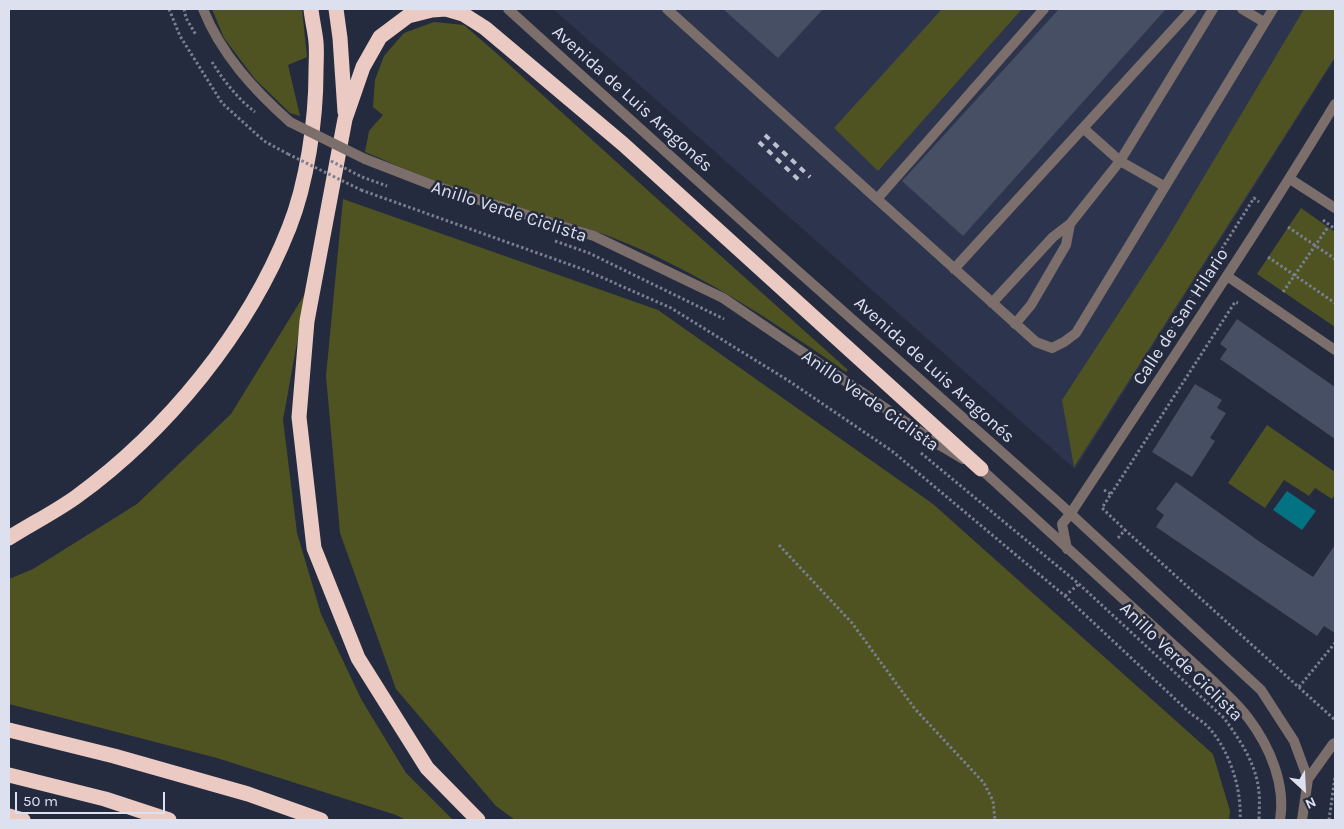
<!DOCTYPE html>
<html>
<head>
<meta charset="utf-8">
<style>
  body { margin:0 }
  #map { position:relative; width:1344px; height:829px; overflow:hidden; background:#242b3e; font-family:Karla,sans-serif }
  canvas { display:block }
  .frame { position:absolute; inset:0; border:10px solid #dde1ef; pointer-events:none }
  .north { position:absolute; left:1279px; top:764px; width:50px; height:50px; -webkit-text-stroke:4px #242b3e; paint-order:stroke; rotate:155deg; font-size:14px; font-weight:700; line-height:20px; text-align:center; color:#dde1ef }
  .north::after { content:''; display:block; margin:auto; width:18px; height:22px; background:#dde1ef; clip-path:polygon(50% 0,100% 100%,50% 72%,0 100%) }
  .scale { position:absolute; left:15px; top:792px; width:150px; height:22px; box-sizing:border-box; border:2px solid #dde1ef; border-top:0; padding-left:6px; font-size:15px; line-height:18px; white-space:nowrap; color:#dde1ef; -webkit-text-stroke:4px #242b3e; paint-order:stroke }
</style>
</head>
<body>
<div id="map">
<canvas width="1344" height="829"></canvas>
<div class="frame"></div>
<div class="north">N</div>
<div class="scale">50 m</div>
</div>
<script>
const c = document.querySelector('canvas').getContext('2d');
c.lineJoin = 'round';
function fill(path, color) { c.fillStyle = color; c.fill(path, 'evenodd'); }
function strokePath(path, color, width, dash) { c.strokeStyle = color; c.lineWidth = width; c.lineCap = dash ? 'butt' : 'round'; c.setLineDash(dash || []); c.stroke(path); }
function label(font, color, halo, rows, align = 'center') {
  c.font = font + ' Karla,sans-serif'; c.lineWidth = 5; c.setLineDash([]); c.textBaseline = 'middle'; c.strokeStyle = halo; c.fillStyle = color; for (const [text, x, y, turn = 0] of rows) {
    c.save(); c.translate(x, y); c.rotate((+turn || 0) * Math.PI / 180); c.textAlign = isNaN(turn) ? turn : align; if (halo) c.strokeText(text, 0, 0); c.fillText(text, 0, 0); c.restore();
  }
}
const built = new Path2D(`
  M553 9H1335V59L1075 469Z`);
const green = new Path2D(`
  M212 9H302L307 57 288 65 300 116 290 113 255 79 224 38Z
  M942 9H1022L878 171 834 128Z
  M1304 9H1335V57L1074 467 1062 400 1165 242Z
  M434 22 464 25 494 51 654 196 848 370 846 372C770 319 693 268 606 235 562 219 516 208 471 193 435 182 400 167 365 152L369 131 383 115 373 107 375 80 384 56 404 33Z
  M343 199 658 310 933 504 1213 754 1230 811 1229 820H515L496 806 396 689 340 533 326 376Z
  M1301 208 1335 232V327L1257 274Z
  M306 292 283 420 297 533 321 614 361 699 406 773 453 820H406L396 815 217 758 9 704V579L33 569 137 504 231 414Z
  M1267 425 1335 472V494L1332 499 1315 488 1309 496 1284 480 1265 508 1228 483Z`);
const water = new Path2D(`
  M1287 491 1316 511 1302 530 1273 510Z`);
const building = new Path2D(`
  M723 9H823L778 58Z
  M1059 9H1166L963 236 902 181Z
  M1237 319 1335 387V439L1220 359 1227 349 1220 344Z
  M1195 384 1222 400 1217 408 1226 413 1210 438 1215 441 1192 477 1152 452Z
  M1176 482 1263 544 1313 577 1335 545V633L1324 626 1317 636 1156 527 1164 515 1156 509Z`);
const path = new Path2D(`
  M169 9 180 36 222 103 264 141 288 154
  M184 9 186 18 196 35
  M212 62C223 80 238 99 255 112
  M362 177 387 186
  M361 190 585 270 671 308 789 381 892 451 1065 596 1189 712C1195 717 1204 722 1210 729 1230 752 1242 790 1240 820
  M1323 220 1335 229
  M1288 227 1335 259
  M555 241 589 253 724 319
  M1268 257 1335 303
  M1283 292 1328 227
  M1163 342 1254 198 1259 202
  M921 453 1079 584 1224 718C1240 740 1257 765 1259 793 1260 802 1259 811 1259 820
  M1104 490 1111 494 1102 508 1125 530
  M1111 494 1235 302 1238 303
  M1118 538 1125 530 1335 720
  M779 545 852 623 915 709 984 783 993 801 995 820
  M1065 596 1080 583
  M1299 687 1335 643
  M1329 820 1335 777`);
const lane = new Path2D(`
  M667 9 877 199 1044 9
  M1242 9 1264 22
  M1083 128 1120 161 1164 186
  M877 199 1036 342 1052 348 1064 342 1076 333 1273 9
  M954 269 1192 9
  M992 303 1053 237 1070 224 1120 161 1213 9
  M1015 324 1031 305 1066 245 1070 224`);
const street = new Path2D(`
  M203 9C221 54 254 90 290 122
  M508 9 782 257 1059 503 1261 690 1294 741 1308 779 1302 820
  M365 159 432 185 594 236 723 298 941 446 963 459
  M1290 179 1335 208
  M1227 276 1335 350
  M975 466 981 469 1214 682C1226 694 1239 705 1249 719 1270 747 1286 785 1280 820
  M1062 524 1071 513C1160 377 1251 243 1335 104
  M1062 524 1067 549
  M1308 779 1333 744 1335 743`);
const highway = new Path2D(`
  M336 9 340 38 345 112
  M9 538C31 524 55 512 76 497 167 431 248 332 289 228 307 183 316 120 316 72 316 63 317 52 316 42 315 31 312 20 311 9
  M9 730 114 756 248 794 321 820
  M9 775 105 799 169 820
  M9 816 23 820
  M478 820 427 768 358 658 314 548 299 417 307 321 345 119 363 67 380 37 408 16 432 10 446 9 463 14 485 28 623 144 981 469`);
const rail = new Path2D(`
  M765 135 810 177
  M759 142 802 183`);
const pathBridge = new Path2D(`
  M288 154 361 190
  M331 161 362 177`);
const streetBridge = new Path2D(`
  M290 122 365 159`);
const streetNames = [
  ["Avenida de Luis Aragonés",632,99,42],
  ["Anillo Verde Ciclista",509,212,18],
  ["Calle de San Hilario",1181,317,-57],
  ["Avenida de Luis Aragonés",934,370,42],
  ["Anillo Verde Ciclista",870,401,35],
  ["Anillo Verde Ciclista",1181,662,44]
];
fill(built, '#2c344e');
fill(green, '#4f5322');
fill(water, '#037283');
fill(building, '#474f64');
strokePath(path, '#7a7f90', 3, [2.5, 2.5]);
strokePath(lane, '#7b6e6b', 10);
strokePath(street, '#7b6e6b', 10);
strokePath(highway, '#eacac3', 15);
strokePath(rail, '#bcc1d0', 4, [6, 6]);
strokePath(pathBridge, '#7a7f90', 3, [2.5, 2.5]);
strokePath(streetBridge, '#7b6e6b', 10);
label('18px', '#dde1ef', '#242b3e', streetNames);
</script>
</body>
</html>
